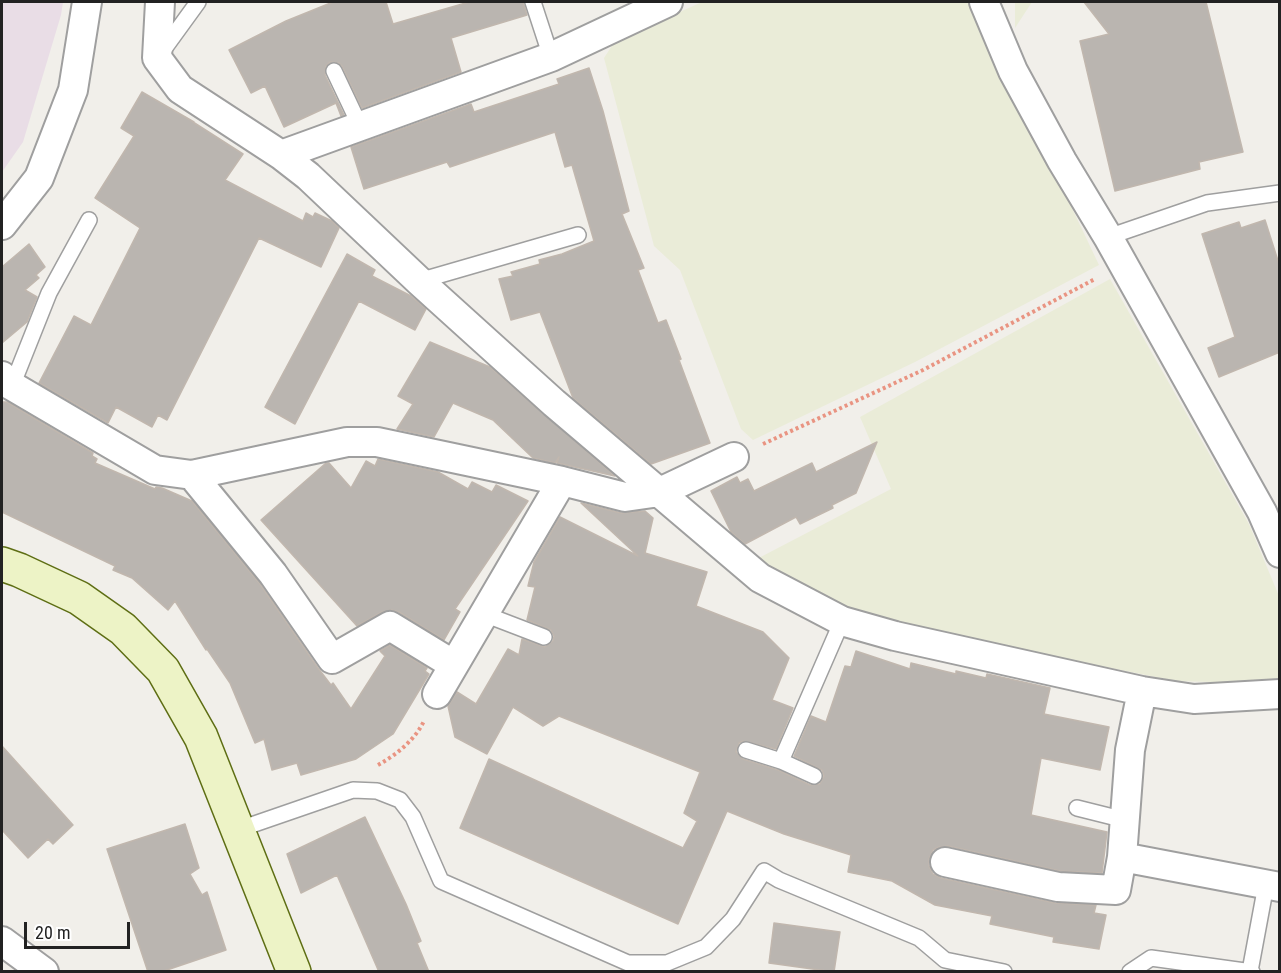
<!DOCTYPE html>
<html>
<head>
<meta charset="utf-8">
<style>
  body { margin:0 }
  #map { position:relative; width:1281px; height:973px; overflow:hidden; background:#f1efea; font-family:"Roboto Condensed",sans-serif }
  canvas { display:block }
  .frame { position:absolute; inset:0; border:3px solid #222; pointer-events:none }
  .scale { position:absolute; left:24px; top:922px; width:106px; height:27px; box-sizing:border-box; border:3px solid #222; border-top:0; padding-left:8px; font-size:18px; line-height:21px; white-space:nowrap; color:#222; -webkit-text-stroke:4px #fff; paint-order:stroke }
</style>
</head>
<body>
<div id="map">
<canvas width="1281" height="973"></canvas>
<div class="frame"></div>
<div class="scale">20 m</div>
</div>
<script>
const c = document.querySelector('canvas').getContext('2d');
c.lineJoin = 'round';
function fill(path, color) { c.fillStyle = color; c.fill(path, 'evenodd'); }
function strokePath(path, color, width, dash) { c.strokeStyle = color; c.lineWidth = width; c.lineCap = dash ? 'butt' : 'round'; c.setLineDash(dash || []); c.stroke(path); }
const industrial = new Path2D(`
  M2 2H63L61 15 23 142 2 172Z`);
const farmland = new Path2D(`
  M702 2H974L1099 265 915 362 753 440 741 429 680 270 654 246 604 58 615 41Z
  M1015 2H1032L1015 28Z
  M1110 279 1249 524 1279 596V678L1249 683 1175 681 904 626 826 601 753 561 891 489 860 417Z`);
const building = new Path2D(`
  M333 2H386L393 24 469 2H523L527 15 451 38 461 72 362 108 342 66 339 63 330 62 326 66 325 75 344 115 341 116 336 103 284 127 265 86 251 93 229 50 286 21Z
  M1084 2H1206L1243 152 1199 162 1200 169 1115 191 1080 41 1109 34Z
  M589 68 603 111 629 211 622 214 644 268 638 270 658 323 666 320 681 359 679 360 710 443 651 464 573 398 540 312 511 320 499 279 513 276 511 272 540 264 539 260 562 254 594 241 572 165 565 167 555 132 450 167 447 162 364 189 351 147 471 104 474 112 559 84 557 79Z
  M142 92 194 122H193L243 154 225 180 303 221 306 213 313 217 315 213 332 221 339 228 321 267 259 238 167 420 158 415 152 427 116 407 108 423 39 383 74 316 91 325 140 228 95 198 134 136 121 128Z
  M1265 220 1280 267V352L1219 377 1208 348 1235 337 1202 234 1239 222 1241 228Z
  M29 244 45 267 36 275 39 278 25 290 37 297 27 322 2 343V267Z
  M347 254 375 270 372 276 411 296 426 309 415 330 359 301 295 424 265 407Z
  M430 342 490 367 615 476 557 463 559 457 555 463 533 458 493 420 453 403 434 437 397 429 413 404 398 396Z
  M2 402H7L93 453 92 456 97 459 95 463 155 489 156 487 162 488 192 501 260 584 318 668 331 685 333 683 351 709 385 656 380 651 390 645 427 668 425 671 429 674 393 734 356 759 301 775 297 763 272 770 264 739 255 743 230 683 207 649 206 650 175 601 168 610 132 578 113 570 115 566 2 512Z
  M877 442 856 493 832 505 833 508 800 524 796 517 745 544 731 532 711 491 737 477 740 483 748 479 754 491 812 463 816 472Z
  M378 459 438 472 468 489 472 482 492 492 496 485 528 501 455 609 460 612 444 640 399 612 391 610 382 612 357 626 261 520 326 463H329L351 488 366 461 375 466Z
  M581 503 621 513 645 511 653 518 645 553 707 572 696 606 763 632 789 658 772 700 793 708 776 749 743 741 739 743 736 752 743 759 778 770 810 785 820 784 824 776 822 770 794 756 811 716 826 722 845 666 851 667 856 651 910 669 911 663 956 674V671L986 678 987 674 1050 688 1044 714 1109 727 1100 770 1041 758 1031 815 1107 832 1102 873 1060 871 948 846 939 847 933 850 929 859V866L933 874 941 878 1055 903 1096 905 1094 913 1106 915 1099 949 1053 942 1054 937 990 924 992 916 935 905 892 881 848 872 851 855 784 834 727 811 678 924 460 828 489 759 683 848 697 821 684 813 700 772 559 716 543 726 513 707 487 754 455 737 448 706 457 692 476 704 508 649 519 655 522 639 545 647 553 641 554 636 551 630 527 620 535 587 528 586 534 562 560 517 638 556Z
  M2 746 73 825 53 844 48 839 28 858 2 830Z
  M365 817 406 904 421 941 417 943 429 972H379L337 875 301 893 287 854Z
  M185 824 199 868 190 874 202 895 207 892 226 950 161 972H148L107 849Z
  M774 923 840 932 834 972 769 963Z`);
const path = new Path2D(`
  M763 444 923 370 1095 279
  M378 765C396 755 415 740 424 721`);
const lane = new Path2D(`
  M533 2 551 57
  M161 53 198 2
  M334 71 360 126
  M1108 237 1207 203 1280 193
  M419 281 578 235
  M12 386 49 293 89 220
  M484 614 544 637
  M746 750 781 761 814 776
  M781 761 842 621
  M1077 808 1125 820
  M237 830 353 790 377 791 400 800 413 817 441 881 628 963H667L706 947 733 919 764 871 779 880 919 938 945 960 1004 972
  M1250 971 1266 885
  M1130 972 1151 958 1252 972`);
const street = new Path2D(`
  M160 2 157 58 180 89 281 155 308 176 419 281 554 403 760 578 842 621 895 636 1142 691 1194 699 1280 694
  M984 2 1013 71 1062 161 1108 237 1262 512 1280 553
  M281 155 551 57 668 2
  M2 225 39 178 73 90 87 2
  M2 376 12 386 155 470 192 475 347 442H377L562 481 625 497 660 492 734 457
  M192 475 273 574 332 659 390 626 454 665
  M437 694 562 481
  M1122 857 1280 887
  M945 862 1058 887 1116 890 1122 857 1130 750 1142 691
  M2 941 44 972`);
const secondary = new Path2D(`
  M2 564 19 570 79 598 123 629 163 670 201 737 294 972`);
fill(industrial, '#e9dde6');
fill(farmland, '#eaecd8');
fill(building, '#bab5b0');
strokePath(building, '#c1b7ae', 1.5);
strokePath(lane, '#9f9f9f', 18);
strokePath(street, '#9f9f9f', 32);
strokePath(secondary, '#5e6e14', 36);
strokePath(path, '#e99482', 4, [3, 3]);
strokePath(lane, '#fff', 15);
strokePath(street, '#fff', 28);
strokePath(secondary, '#edf3c6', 33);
</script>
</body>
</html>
